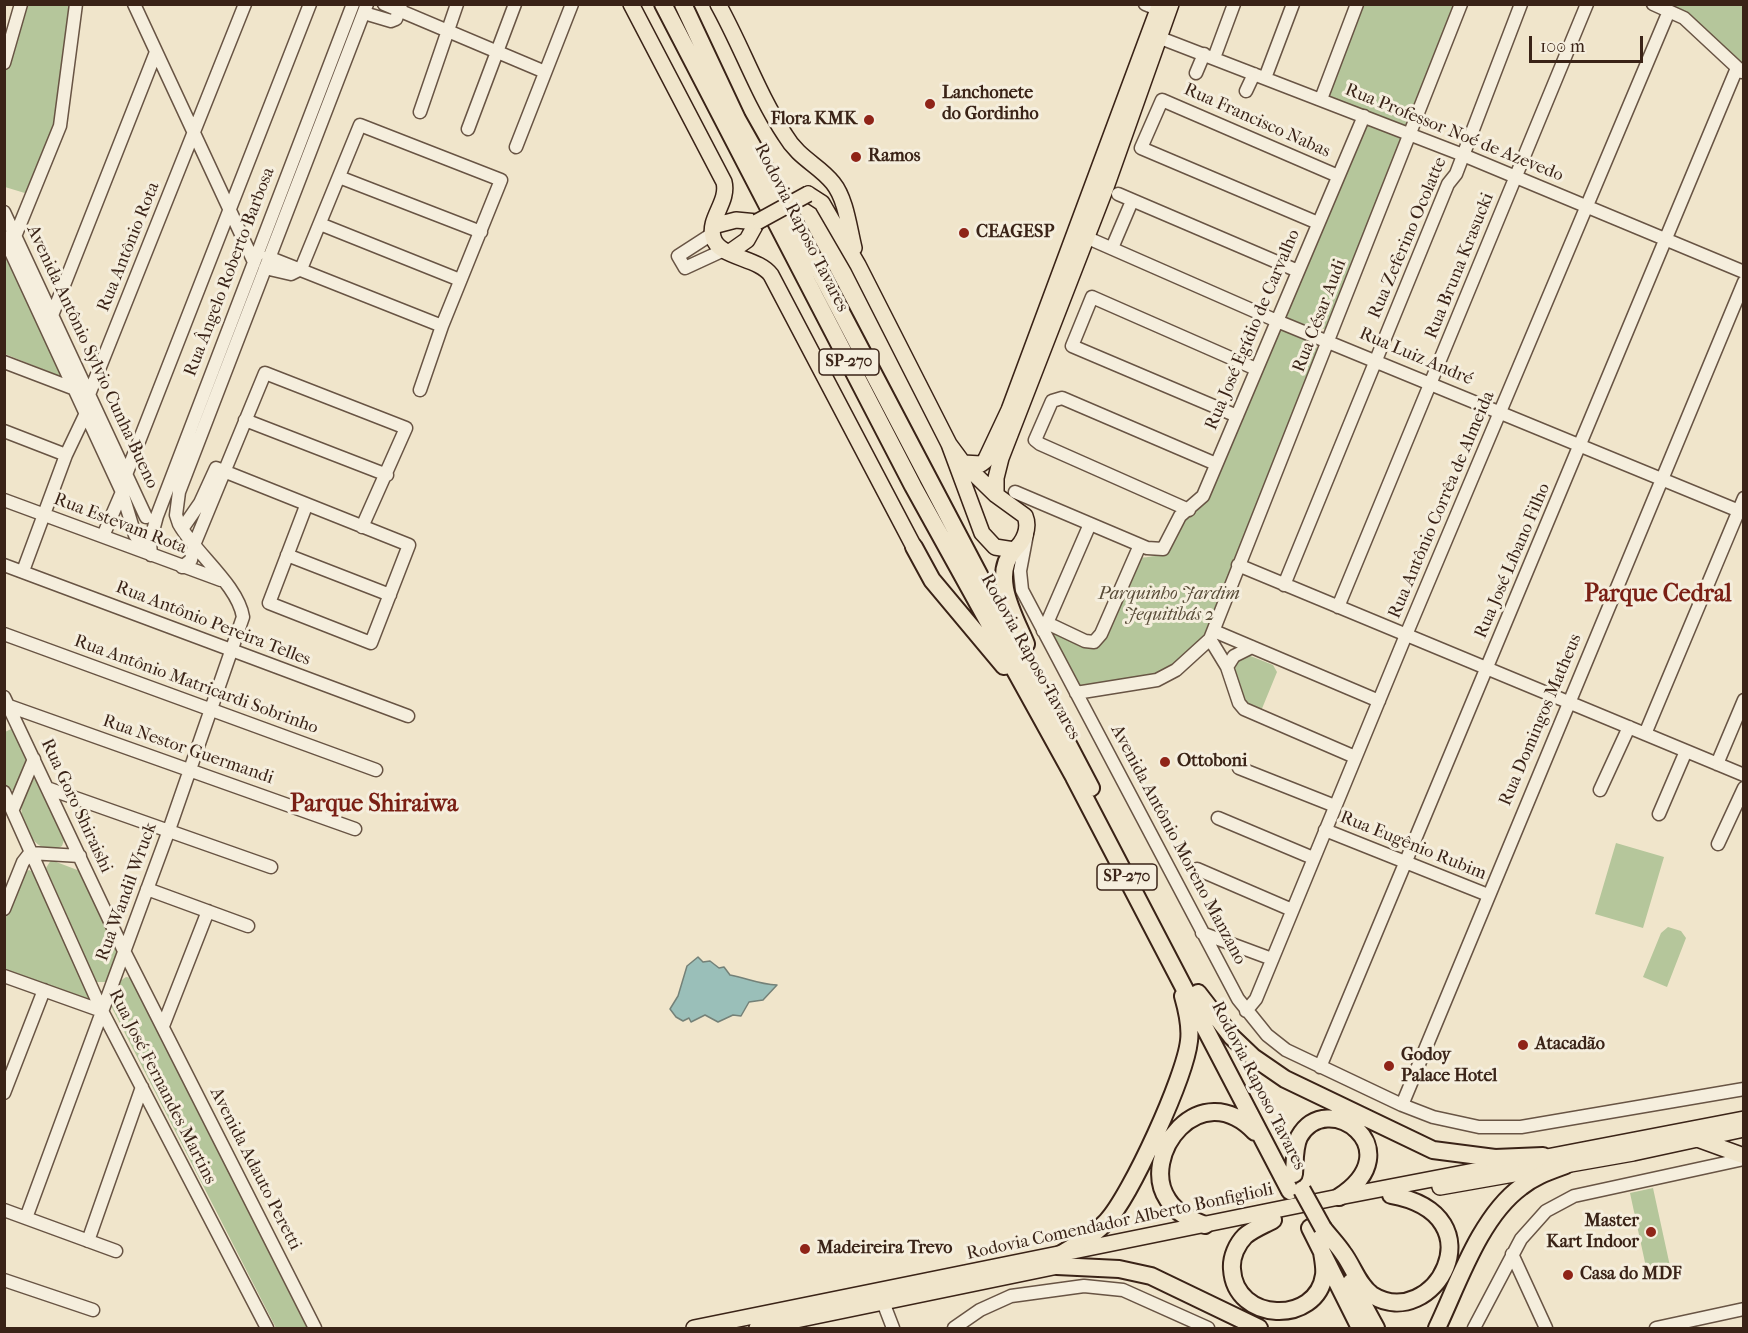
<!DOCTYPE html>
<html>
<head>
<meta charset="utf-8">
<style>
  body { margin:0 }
  #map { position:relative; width:1748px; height:1333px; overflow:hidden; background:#f0e5cb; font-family:"IM FELL French Canon",serif }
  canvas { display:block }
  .frame { position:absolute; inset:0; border:6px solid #3a2317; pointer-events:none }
  .scale { position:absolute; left:1529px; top:36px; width:114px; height:27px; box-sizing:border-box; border:3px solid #3a2317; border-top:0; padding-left:8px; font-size:18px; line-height:21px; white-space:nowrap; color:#3a2317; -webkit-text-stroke:4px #f5eedd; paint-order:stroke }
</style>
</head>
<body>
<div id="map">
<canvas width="1748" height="1333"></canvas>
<div class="frame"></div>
<div class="scale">100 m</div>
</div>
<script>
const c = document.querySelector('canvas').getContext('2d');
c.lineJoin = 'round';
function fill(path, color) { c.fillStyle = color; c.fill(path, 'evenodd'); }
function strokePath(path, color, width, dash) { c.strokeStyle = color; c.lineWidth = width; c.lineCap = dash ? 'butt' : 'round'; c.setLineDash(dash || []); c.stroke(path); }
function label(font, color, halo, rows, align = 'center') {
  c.font = font + ' "IM FELL French Canon",serif'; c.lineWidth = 6; c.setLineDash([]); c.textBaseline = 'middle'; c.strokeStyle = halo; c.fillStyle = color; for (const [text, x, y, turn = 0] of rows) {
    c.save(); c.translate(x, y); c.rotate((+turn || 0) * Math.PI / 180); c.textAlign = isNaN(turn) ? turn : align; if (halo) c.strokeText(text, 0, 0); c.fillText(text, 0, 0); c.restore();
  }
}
const green = new Path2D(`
  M24 5H71L56 122 28 194 5 187 4 72Z
  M1362 5H1454L1405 126 1327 95Z
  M1661 5H1743V64L1686 15Z
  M1369 123 1399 136 1403 141 1328 328 1318 330 1283 316 1362 124Z
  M5 252 62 377 5 354Z
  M1283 330 1315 343 1318 351 1208 635 1166 672 1080 688 1052 634 1055 632 1089 646 1139 558C1183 554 1162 548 1182 522 1188 514 1198 509 1205 502L1276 333Z
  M1248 655 1273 665 1277 672 1261 711 1245 704 1232 667 1235 661Z
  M11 729 16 733 27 756 15 789 10 791 5 785V732Z
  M34 779 41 783 65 837 62 846C31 864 5 799 34 779Z
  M1616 843 1664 857 1643 928 1595 914Z
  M51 860 80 871 117 951 107 982H96L46 868Z
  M29 870 35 873 90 998 87 1000 5 972 4 923 22 874Z
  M1668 927 1681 931 1686 938 1667 987 1643 977 1661 933Z
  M126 977 133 978 308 1328H276L111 1006 120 981Z
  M1653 1188 1673 1280 1649 1281 1630 1193Z`);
const water = new Path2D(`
  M698 957 703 962 710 961 719 968 724 967 730 975C747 978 758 984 777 985L763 1000 749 1002 741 1016 733 1015 718 1022 705 1015 691 1022 689 1018 683 1021 676 1017 670 1009 678 996 687 966Z`);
const minor = new Path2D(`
  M134 4 253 260
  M384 4 545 72
  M1145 4 1167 13
  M1653 4 1684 18 1742 72
  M364 13 391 21 396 19 401 4
  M1150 34 1463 155 1744 272
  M1214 58 1234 4
  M4 63 21 4
  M1196 73 1204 54
  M1265 78 1293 4
  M1246 91 1254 74
  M1321 99 1357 4
  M420 112 457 4
  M468 129 515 4
  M516 147 572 4
  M339 177 481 232
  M1118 194 1298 271
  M4 212 146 517
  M1318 223 1141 148 1162 100 1338 176
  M320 224 460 280
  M712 234 678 256 685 268 724 250
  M1081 235 1277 321 1744 513
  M4 237 122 492 135 535 151 555
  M14 239 60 126 76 4
  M1112 248 1132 201
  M268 257 442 326
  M265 268 291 274 301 269 360 125 501 180 442 326 420 390
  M51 318 156 52
  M4 362 80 391
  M1237 416 1072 346 1092 297 1256 369
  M245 420 387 475
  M4 431 66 455
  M1015 492 1147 548 1163 549 1180 516 1203 496 1364 116
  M4 500 221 580
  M1189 510 1040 444 1035 440 1052 401 1062 398 1216 464
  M182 529 200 503 216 468 409 545 371 643 269 603 306 506
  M1027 534 1020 571 1022 590 1238 999 1267 1035 1286 1050 1402 1105 1433 1117 1479 1127H1521L1744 1089
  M103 536 122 492 127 472 310 4
  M151 555 150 542 157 516 353 4
  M287 555 390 595
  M4 565 408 716
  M1238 565 1744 775
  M182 567 191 560 194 545 265 373 406 428 362 527
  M23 571 66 455 86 413 90 392 245 4
  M1284 585 1448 184 1456 174 1521 4
  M1338 607 1587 4
  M1047 623 1090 524
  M1043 631 1047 623 1085 641 1094 642 1101 634 1140 545
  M1214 631 1379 701
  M4 634 376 770
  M1210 639 1227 667 1239 703 1244 709 1355 757
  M1227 667 1234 656 1252 647
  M1076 693 1157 680 1176 670 1210 639 1461 4
  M4 697 124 951 315 1328
  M8 709 9 706 355 829
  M1645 734 1744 498
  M1717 764 1744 700
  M1239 768 1335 806
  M47 788 271 867
  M1600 790 1629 727
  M4 792 102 1011 267 1328
  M13 809 34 759
  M1659 814 1686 751
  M1218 818 1313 858
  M1325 830 1488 895
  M1718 844 1744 788
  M1197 869 1292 910
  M147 889 248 926
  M4 909 23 862 30 853 80 856
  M1202 933 1272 959
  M4 976 102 1011
  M1246 1011 1256 999 1406 635 1669 11
  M163 1026 208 911
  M1320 1067 1737 68
  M4 1093 44 990
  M1402 1105 1744 282
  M4 1210 116 1251
  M26 1218 169 830 243 617C238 585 195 553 179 524L176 515 179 492 367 4
  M88 1241 142 1087
  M1512 1254 1546 1328
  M4 1280 93 1310
  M883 1302 893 1328
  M954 1328 980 1310 1011 1296 1084 1286 1123 1290 1208 1328
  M1474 1328 1521 1239 1546 1211 1574 1196 1744 1159
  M1656 1328 1744 1309`);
const major = new Path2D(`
  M631 4 724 182C729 202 708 218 713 237 718 258 758 257 771 275L914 547
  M718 4C742 47 758 94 785 135 799 159 819 165 833 183 846 199 849 228 854 248
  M808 194 822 203 858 265 949 444 982 533 995 547 1014 550C1024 542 1030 528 1025 516L996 495 963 463 949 444
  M713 226 736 220 757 222 747 240 730 252
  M963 463 981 464 985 461 1009 410 1160 4
  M996 495V478L1001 458 1105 190 1171 4
  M1700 1140 1744 1156
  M1440 1187 1633 1153 1744 1129
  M694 1328 1339 1197 1744 1119
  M757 1328 1058 1266`);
const highway = new Path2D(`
  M663 4 913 486 1074 777 1290 1191
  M683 4 737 119 776 188 1091 788
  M914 547 932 580 1004 666
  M1014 550C990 576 1015 617 1026 644
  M1198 993 1232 1037 1253 1057 1285 1079 1433 1150 1495 1158 1543 1156
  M1294 1174C1295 1162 1294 1148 1299 1137 1327 1087 1413 1149 1339 1197
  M1273 1220C1264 1225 1253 1229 1245 1236 1237 1244 1231 1257 1232 1269 1235 1323 1317 1325 1324 1275 1325 1268 1323 1259 1322 1252
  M1205 1225C1190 1219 1177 1214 1168 1200 1138 1156 1200 1074 1255 1132
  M1310 1228 1360 1328
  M1323 1228C1329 1236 1337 1244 1343 1253 1353 1266 1358 1285 1372 1295 1433 1333 1501 1215 1391 1195
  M1058 1256C1075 1245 1094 1236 1107 1221 1131 1195 1185 1077 1189 1041 1191 1026 1187 1010 1183 996
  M1057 1266 1119 1269 1151 1276 1259 1328
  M1351 1282 1376 1328
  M1437 1328C1458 1284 1480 1217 1521 1187 1534 1176 1550 1171 1566 1165`);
const majorBridge = new Path2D(`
  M757 222 808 194`);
const highwayBridge = new Path2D(`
  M1302 1190 1323 1228`);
const markers = [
  [930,104,6,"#8f2418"],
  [869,120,6,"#8f2418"],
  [856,157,6,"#8f2418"],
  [964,233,6,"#8f2418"],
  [1165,762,6,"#8f2418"],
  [1523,1045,6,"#8f2418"],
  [1389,1066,6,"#8f2418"],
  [1651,1232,6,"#8f2418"],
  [805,1249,6,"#8f2418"],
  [1568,1275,6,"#8f2418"]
];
const shields = [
  [849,362,60],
  [1127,877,60]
];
const shieldNames = [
  ["SP-270",849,362],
  ["SP-270",1127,877]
];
const poiNames = [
  ["Lanchonete",942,94],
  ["do Gordinho",942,115],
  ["Flora KMK",857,120,"right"],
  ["Ramos",868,157],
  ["CEAGESP",976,233],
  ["Ottoboni",1177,762],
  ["Atacadão",1535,1045],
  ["Godoy",1401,1056],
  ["Palace Hotel",1401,1077],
  ["Master",1639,1222,"right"],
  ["Kart Indoor",1639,1243,"right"],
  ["Madeireira Trevo",817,1249],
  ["Casa do MDF",1580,1275]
];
const streetNames = [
  ["Rua Francisco Nabas",1257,121,24],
  ["Rua Professor Noé de Azevedo",1454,133,22],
  ["Rodovia Raposo Tavares",801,228,63],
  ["Rua Zeferino Ocolatte",1408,238,-67],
  ["Rua Antônio Rota",129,247,-68],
  ["Rua Bruna Krasucki",1460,266,-68],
  ["Rua Ângelo Roberto Barbosa",230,272,-69],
  ["Rua César Audi",1320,316,-69],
  ["Rua José Egídio de Carvalho",1253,330,-67],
  ["Avenida Antônio Sylvio Cunha Bueno",92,357,65],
  ["Rua Luiz André",1416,357,23],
  ["Rua Antônio Corrêa de Almeida",1442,505,-67],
  ["Rua Estevam Rota",120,524,21],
  ["Rua José Líbano Filho",1513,561,-67],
  ["Rua Antônio Pereira Telles",213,624,21],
  ["Rodovia Raposo Tavares",1030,657,61],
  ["Rua Antônio Matricardi Sobrinho",196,685,20],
  ["Rua Domingos Matheus",1541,720,-67],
  ["Rua Nestor Guermandi",188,750,19],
  ["Rua Goro Shiraishi",76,806,65],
  ["Avenida Antônio Moreno Manzano",1178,845,62],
  ["Rua Eugênio Rubim",1413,846,22],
  ["Rua Wandil Wruck",127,892,-70],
  ["Rodovia Raposo Tavares",1258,1086,63],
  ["Rua José Fernandes Martins",162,1087,63],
  ["Avenida Adauto Peretti",255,1169,63],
  ["Rodovia Comendador Alberto Bonfiglioli",1120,1222,-12]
];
const parkNames = [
  ["Parquinho Jardim",1169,595],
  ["Jequitibás 2",1169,616]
];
const districtNames = [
  ["Parque Cedral",1658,595],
  ["Parque Shiraiwa",374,805]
];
fill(green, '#b5c69b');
fill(water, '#9abfb9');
strokePath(water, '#748178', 1.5);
strokePath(minor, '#685444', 15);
strokePath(major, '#3a2317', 18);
strokePath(highway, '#3a2317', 20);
strokePath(minor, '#f5eedd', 12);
strokePath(major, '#f0e5cb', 15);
strokePath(highway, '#f0e5cb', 16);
strokePath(majorBridge, '#3a2317', 18, []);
strokePath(highwayBridge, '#3a2317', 20, []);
strokePath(majorBridge, '#f0e5cb', 15);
strokePath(highwayBridge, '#f0e5cb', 16);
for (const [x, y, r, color] of markers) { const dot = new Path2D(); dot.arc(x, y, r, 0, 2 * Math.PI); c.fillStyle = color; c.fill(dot); strokePath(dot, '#f5eedd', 2); }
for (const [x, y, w] of shields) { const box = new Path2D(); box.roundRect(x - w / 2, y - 13, w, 26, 4.5); c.fillStyle = '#f5eedd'; c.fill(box); strokePath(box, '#3a2317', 1.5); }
label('bold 16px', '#3a2317', null, shieldNames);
label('bold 18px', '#3a2317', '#f5eedd', poiNames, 'left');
label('18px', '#3a2317', '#f5eedd', streetNames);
label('italic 18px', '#594c38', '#f5eedd', parkNames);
label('bold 24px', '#7a1f14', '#f5eedd', districtNames);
</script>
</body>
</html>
